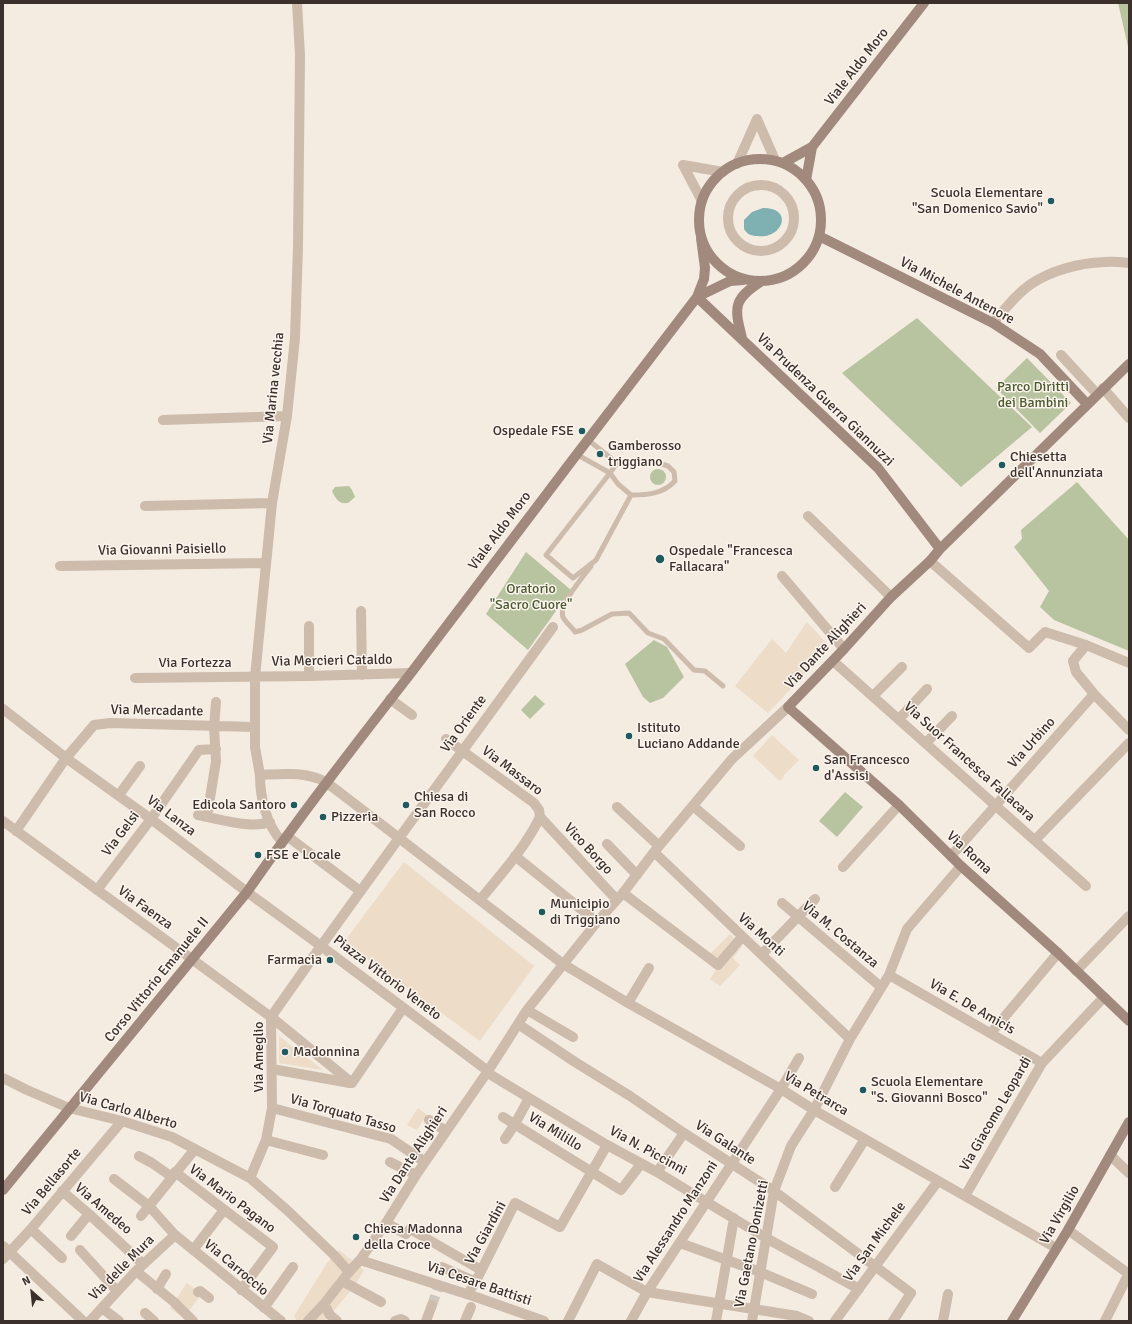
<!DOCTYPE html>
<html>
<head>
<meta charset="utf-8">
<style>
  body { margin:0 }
  #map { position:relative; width:1132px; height:1324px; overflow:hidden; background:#f4ebe1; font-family:Signika,sans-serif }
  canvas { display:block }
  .frame { position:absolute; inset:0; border:4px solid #3b302b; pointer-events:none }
  .north { position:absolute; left:12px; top:1272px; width:40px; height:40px; -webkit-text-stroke:3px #fbf5ee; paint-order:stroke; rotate:333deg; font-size:11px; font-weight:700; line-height:16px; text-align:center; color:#3b302b }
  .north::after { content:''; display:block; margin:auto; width:14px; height:18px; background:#3b302b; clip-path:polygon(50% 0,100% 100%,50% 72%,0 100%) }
</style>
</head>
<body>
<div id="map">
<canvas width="1132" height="1324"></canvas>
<div class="frame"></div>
<div class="north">N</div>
</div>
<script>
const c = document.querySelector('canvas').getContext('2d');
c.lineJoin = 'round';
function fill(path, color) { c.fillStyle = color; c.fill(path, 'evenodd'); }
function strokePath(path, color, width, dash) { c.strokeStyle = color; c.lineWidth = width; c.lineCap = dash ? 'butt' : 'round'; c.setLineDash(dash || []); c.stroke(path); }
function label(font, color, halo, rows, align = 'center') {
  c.font = font + ' Signika,sans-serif'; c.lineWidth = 3; c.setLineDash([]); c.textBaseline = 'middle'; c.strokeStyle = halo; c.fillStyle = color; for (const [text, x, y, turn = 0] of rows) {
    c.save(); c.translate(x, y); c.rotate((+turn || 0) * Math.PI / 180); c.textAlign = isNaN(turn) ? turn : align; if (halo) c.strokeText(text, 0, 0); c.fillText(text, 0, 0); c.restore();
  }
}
const green = new Path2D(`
  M1118 3H1129V51Z
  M917 318 1032 427 961 487 842 373Z
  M1027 358 1071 403 1040 433 996 388Z
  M650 477a8 8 0 1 1 16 0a8 8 0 1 1-16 0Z
  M1077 482 1129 540V651L1054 620 1040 607 1049 591 1014 547 1022 539 1021 530Z
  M349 486 352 490 355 497 348 503C338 504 336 499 332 491L335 487Z
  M526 552 571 590 528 650 486 614Z
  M654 640 667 647 684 677 663 698 650 703 643 697 625 664Z
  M535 695 545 704 530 719 521 710Z
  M845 792 863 807 837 837 819 821Z`);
const plaza = new Path2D(`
  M807 622 830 647 768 713 735 686 772 639 786 653Z
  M772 735 799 760 783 776 784 777 780 781 753 756Z
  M404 862 534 966 480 1041 344 942Z
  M730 934 742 946 733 958 740 965 720 986 710 979 716 970 707 963 709 955Z
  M279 1036 323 1070 279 1063Z
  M418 1108 431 1118 427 1122 423 1120 417 1130 407 1125Z
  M339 1250 364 1270 354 1287 325 1321H297L294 1316 327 1263Z
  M187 1283 202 1294 183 1318 170 1308Z`);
const water = new Path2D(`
  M763 208C795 208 782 240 757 236 751 236 747 234 744 229V220L752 212Z`);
const streetTunnel = new Path2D(`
  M432 1305 438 1288`);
const lane = new Path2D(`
  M587 439 617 463
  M576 454 610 473 618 484 631 495 596 560 573 578 546 555 610 473 617 463H658L668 466 674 472 675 481C663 494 647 495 631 495
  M591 566C584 576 558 605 563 617 565 622 572 627 575 632L582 630 612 614 629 613 648 633 664 639 694 670 705 671 723 686`);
const street = new Path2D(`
  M757 119 775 160
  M737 164 757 119
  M683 165 723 172
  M683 165 702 201
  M728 218a33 33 0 1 1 66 0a33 33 0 1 1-66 0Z
  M993 323C1005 309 1016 294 1031 284 1052 270 1080 263 1104 262 1112 261 1121 262 1129 263
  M1061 355 1097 394
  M1103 388 1129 418
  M163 420 287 416
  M145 506 272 503
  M808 516 891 597
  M930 561 1029 648 1045 632 1086 645 1129 663
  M60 566 265 563
  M782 576 844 649
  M361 611 362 675
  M833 661 1086 886
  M309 676V626
  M135 678 309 676 410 673
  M1094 694 1129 730
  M873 696 902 667
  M390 699 412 715
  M788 707 732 759 654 852 623 893 597 922 527 1010 488 1071 321 946 399 838 563 964 628 1003 781 1089 814 1110 1056 1248
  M3 709 66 758 151 819 247 892 321 946 271 1017 272 1108 266 1140 250 1178
  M899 719 927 689
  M446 739 534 803 539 810 540 817
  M926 743 952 716
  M260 775 255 747V677L272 503 287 416 295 338 298 246 300 55 297 3
  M119 795 140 766
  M693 806 740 846
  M617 807 659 846
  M198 815C217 819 251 829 270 822
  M207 817 216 761 214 727 216 702
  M540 817 616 899
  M3 821 271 1017 352 1083
  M16 831 66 758 94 725 110 723 255 727
  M287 836 360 891
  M1035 840 1129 743
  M282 842C266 824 260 798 260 775 282 774 305 771 326 782L399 838 553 627
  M607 844 637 875
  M654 852 850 1039
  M515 856 597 922
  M951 856 1094 694 1076 672 1073 661 1086 645
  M843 867 899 805
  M97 890 151 819 199 750 216 749
  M623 893 718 965 742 937
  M480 900C501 874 525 848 540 817
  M782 903 881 987
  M762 954 815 899
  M1076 971 1129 916
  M889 975 1042 1063
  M628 1003 649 968
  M527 1010 573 1037
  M518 1024 575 1062 630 1096 684 1133 774 1191 911 1293 893 1321
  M991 1033 1058 953
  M272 1069 350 1083
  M3 1078 27 1090 69 1108 122 1121 172 1137 250 1178 287 1210 334 1255 349 1272
  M352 1083 403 1008
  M272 1108 391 1139 425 1162
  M503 1117 621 1190 641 1164
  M429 1120 446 1131
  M505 1139 515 1124 529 1098
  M266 1140 323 1155
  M195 1149 149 1206 175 1235 281 1321
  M1110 1155 1129 1173
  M139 1156 152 1163 172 1177
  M390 1162 416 1175
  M175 1172 273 1247 241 1290
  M657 1172 684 1133
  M114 1179 149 1206 141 1216
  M835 1187 865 1139
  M62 1191 89 1214 143 1264
  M965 1196 1042 1063 1104 997
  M386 1223 406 1234 410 1229 481 1270
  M31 1229 62 1258
  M1068 1230 1129 1274
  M71 1236 89 1214
  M680 1243 760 1272 812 1294
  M3 1246 83 1321
  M80 1250 117 1291
  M193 1250 224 1210
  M3 1259 31 1229 122 1121
  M360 1260 476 1297 544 1321
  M442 1267 474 1281
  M136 1271 174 1302 193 1321
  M342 1281 381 1302
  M157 1289 166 1274
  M198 1292 200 1291 209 1298
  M468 1294 477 1279 515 1203 560 1227 607 1145
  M324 1304 330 1315 337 1321
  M102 1308 119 1321
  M264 1308 293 1267
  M145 1313 154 1321
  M90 1321 136 1271 175 1235
  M308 1321 324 1304 349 1272 360 1260 386 1223 416 1175 488 1071 491 1075 607 1145 657 1172 766 1238 859 1289
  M395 1321 401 1319 405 1321
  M426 1321 432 1305
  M465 1321 471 1307
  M568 1321 597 1264 647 1292 797 1316 809 1321
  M631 1321 647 1292 781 1089 799 1058
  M716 1321 734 1218
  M752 1321 774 1191 791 1146 814 1110 850 1039 889 975 907 929 961 866
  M835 1321 938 1181
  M943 1321 948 1294
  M1105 1321 1129 1273`);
const secondary = new Path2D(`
  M699 220a61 61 0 1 1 122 0a61 61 0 1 1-122 0Z
  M783 163 812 147 924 3
  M806 180 812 147
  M819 236 993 323 1040 354 1087 404
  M697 297 878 468 940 549
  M697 297 730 281 743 280
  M742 338C734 307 733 299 762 281
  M1129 364 940 549 930 561 891 597 844 649 788 707 899 805 961 866 1058 953 1129 1021
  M3 1190 247 892C299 817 355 745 411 673 506 547 601 422 697 297L704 279 705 268 701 238
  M1012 1321 1068 1230 1129 1122`);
const markers = [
  [1051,201,4,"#1f5a5e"],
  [582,431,4,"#1f5a5e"],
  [600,454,4,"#1f5a5e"],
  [1002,465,4,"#1f5a5e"],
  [660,559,5,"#1f5a5e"],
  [629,736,4,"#1f5a5e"],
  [816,768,4,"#1f5a5e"],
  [294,805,4,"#1f5a5e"],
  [406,805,4,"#1f5a5e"],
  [323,817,4,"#1f5a5e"],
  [258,855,4,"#1f5a5e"],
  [542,912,4,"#1f5a5e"],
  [330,960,4,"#1f5a5e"],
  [285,1052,4,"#1f5a5e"],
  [863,1090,4,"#1f5a5e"],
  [356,1237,4,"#1f5a5e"]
];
const streetNames = [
  ["Viale Aldo Moro",857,67,-52],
  ["Via Michele Antenore",957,291,28],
  ["Via Marina vecchia",274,388,-84],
  ["Via Prudenza Guerra Giannuzzi",825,400,44],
  ["Viale Aldo Moro",500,531,-53],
  ["Via Giovanni Paisiello",162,550,-1],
  ["Via Dante Alighieri",826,646,-47],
  ["Via Mercieri Cataldo",332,661,-1],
  ["Via Fortezza",195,663],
  ["Via Mercadante",157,711,1],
  ["Via Oriente",464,724,-54],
  ["Via Urbino",1032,743,-48],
  ["Via Suor Francesca Fallacara",969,762,42],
  ["Via Massaro",512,771,37],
  ["Via Lanza",171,816,37],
  ["Via Gelsi",121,834,-53],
  ["Vico Borgo",588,849,47],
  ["Via Roma",969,853,43],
  ["Via Faenza",145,908,36],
  ["Via Monti",761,935,42],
  ["Via M. Costanza",840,935,40],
  ["Piazza Vittorio Veneto",387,978,37],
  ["Corso Vittorio Emanuele II",157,980,-51],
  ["Via E. De Amicis",972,1007,30],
  ["Via Ameglio",259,1057,-90],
  ["Via Petrarca",816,1094,31],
  ["Via Carlo Alberto",128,1111,16],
  ["Via Torquato Tasso",343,1114,16],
  ["Via Giacomo Leopardi",996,1114,-60],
  ["Via Milillo",555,1132,32],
  ["Via Galante",725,1143,33],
  ["Via N. Piccinni",648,1151,29],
  ["Via Dante Alighieri",414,1155,-57],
  ["Via Bellasorte",52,1182,-50],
  ["Via Mario Pagano",232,1199,37],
  ["Via Amedeo",103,1209,41],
  ["Via Virgilio",1060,1215,-60],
  ["Via Alessandro Manzoni",676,1222,-57],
  ["Via Giardini",486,1233,-61],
  ["Via San Michele",875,1242,-54],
  ["Via Gaetano Donizetti",752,1244,-79],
  ["Via delle Mura",122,1268,-45],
  ["Via Carroccio",236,1268,40],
  ["Via Cesare Battisti",479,1284,19]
];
const poiNames = [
  ["Scuola Elementare",1043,193,"right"],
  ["\"San Domenico Savio\"",1043,209,"right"],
  ["Ospedale FSE",574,431,"right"],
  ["Gamberosso",608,446],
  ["triggiano",608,462],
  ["Chiesetta",1010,457],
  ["dell'Annunziata",1010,473],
  ["Ospedale \"Francesca",669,551],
  ["Fallacara\"",669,567],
  ["Istituto",637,728],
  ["Luciano Addande",637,744],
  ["San Francesco",824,760],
  ["d'Assisi",824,776],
  ["Chiesa di",414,797],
  ["San Rocco",414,813],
  ["Edicola Santoro",286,805,"right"],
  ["Pizzeria",331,817],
  ["FSE e Locale",266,855],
  ["Municipio",550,904],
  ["di Triggiano",550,920],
  ["Farmacia",322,960,"right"],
  ["Madonnina",293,1052],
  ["Scuola Elementare",871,1082],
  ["\"S. Giovanni Bosco\"",871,1098],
  ["Chiesa Madonna",364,1229],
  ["della Croce",364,1245]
];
const parkNames = [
  ["Parco Diritti",1033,387],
  ["dei Bambini",1033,403],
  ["Oratorio",531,589],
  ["\"Sacro Cuore\"",531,605]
];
fill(green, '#b8c4a0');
fill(plaza, '#ecdcc8');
fill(water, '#7fb0b2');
strokePath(streetTunnel, '#cfc6bd', 10, [10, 5]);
strokePath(lane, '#cdbbac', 5);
strokePath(street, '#cdbbac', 10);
strokePath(secondary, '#a18a7d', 10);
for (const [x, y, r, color] of markers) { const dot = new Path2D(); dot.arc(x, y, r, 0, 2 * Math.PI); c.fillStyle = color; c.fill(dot); strokePath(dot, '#fbf5ee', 1.5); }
label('14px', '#3b302b', '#fbf5ee', streetNames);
label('14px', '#3b302b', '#fbf5ee', poiNames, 'left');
label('14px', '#4a5a2e', '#fbf5ee', parkNames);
</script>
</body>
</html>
